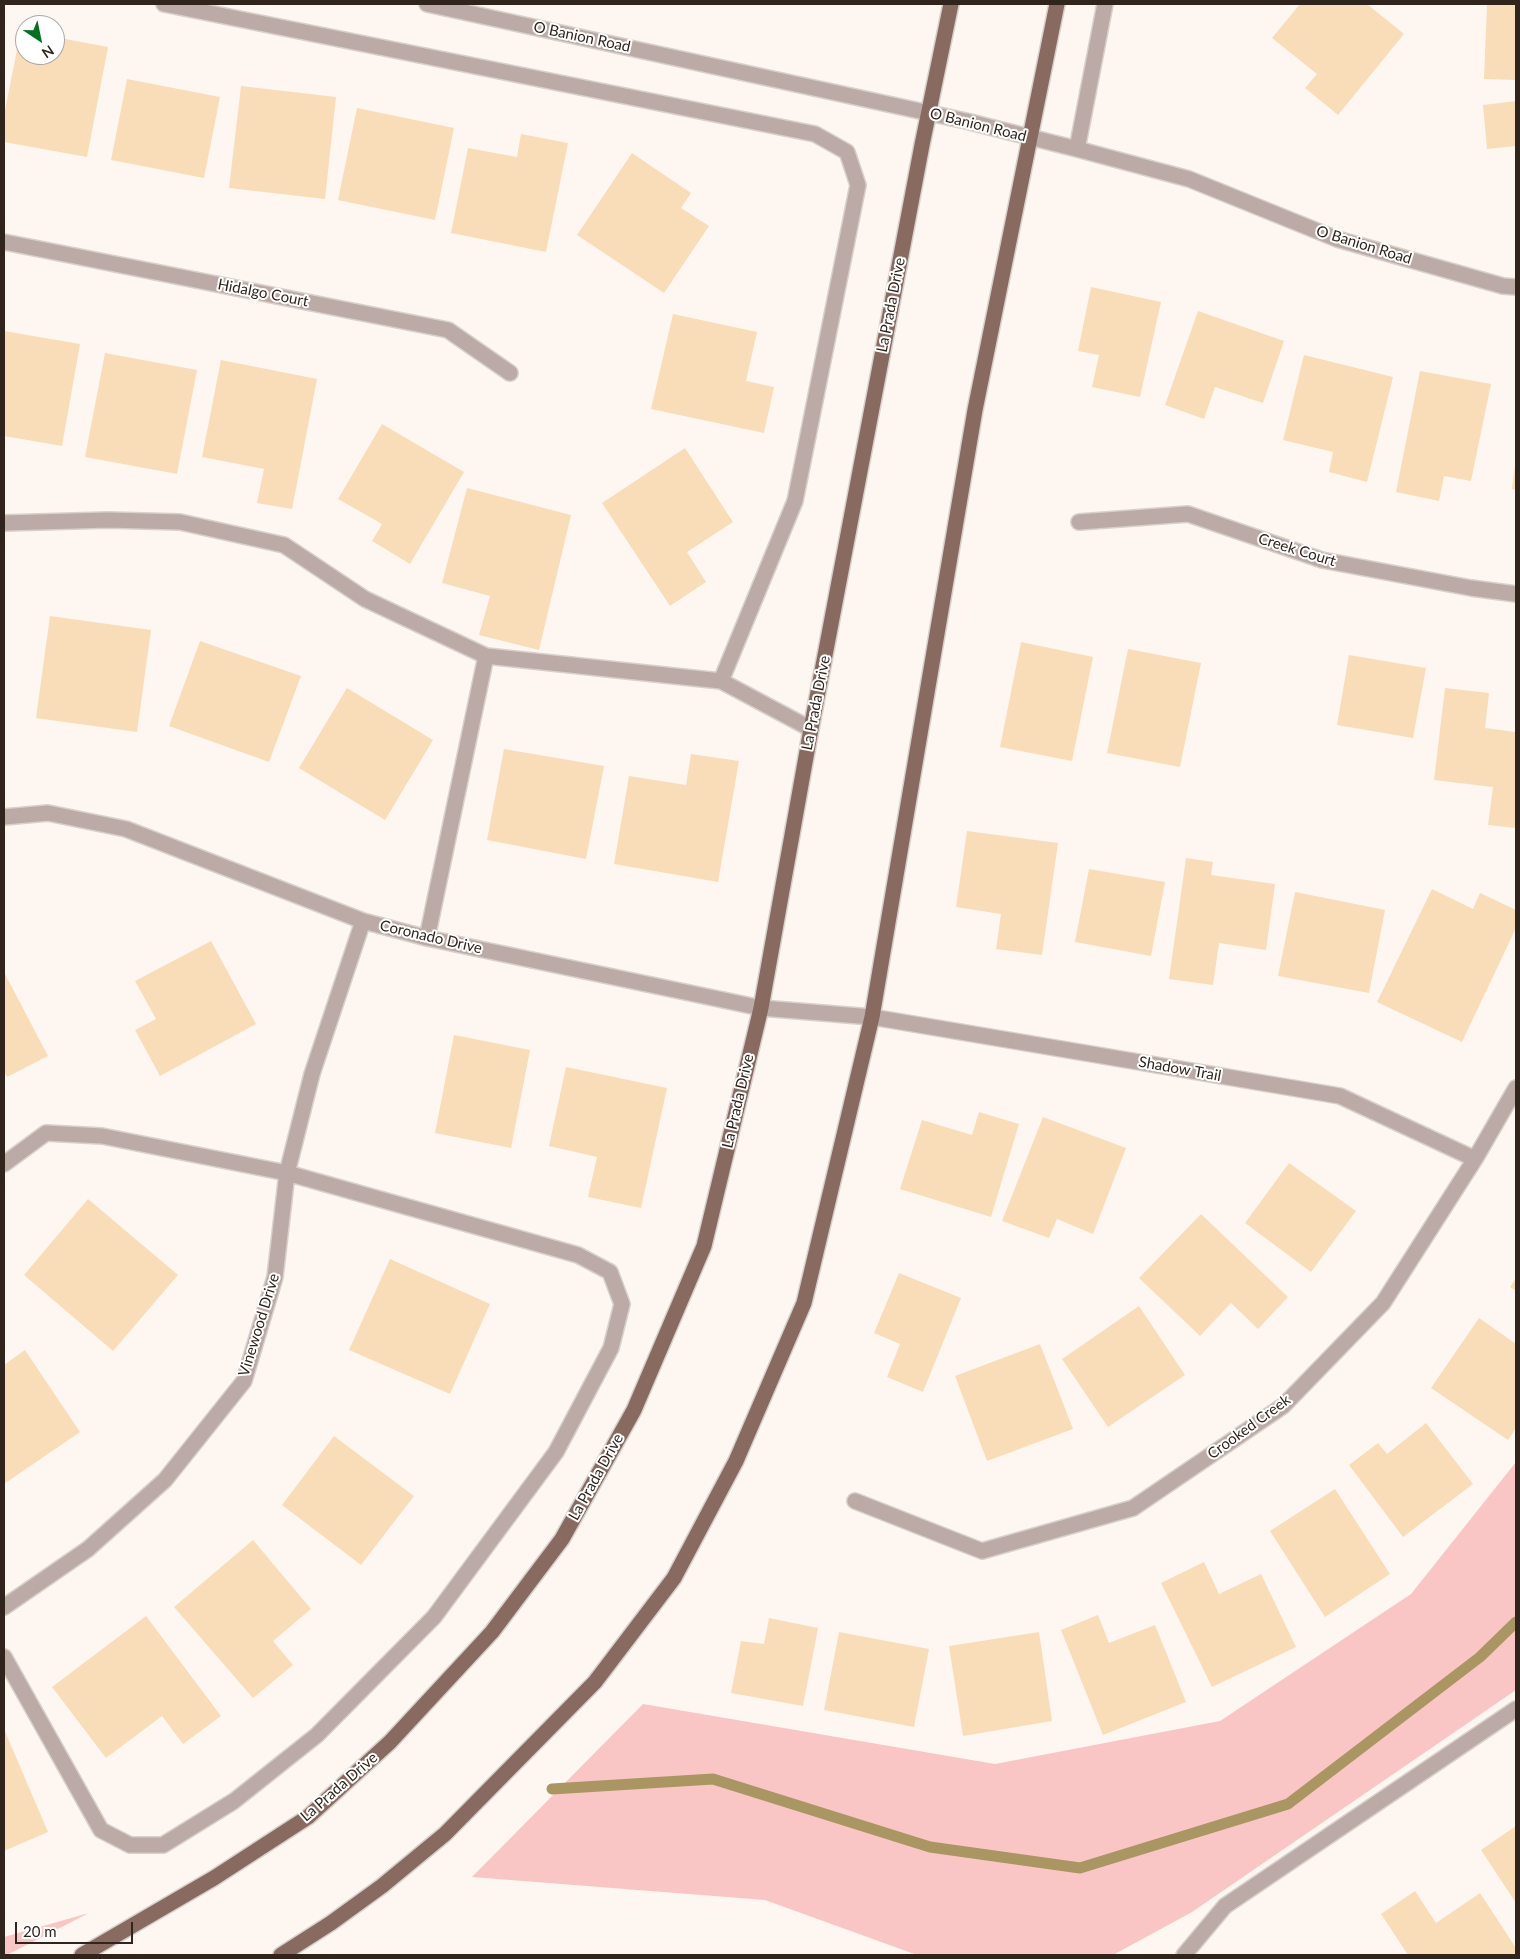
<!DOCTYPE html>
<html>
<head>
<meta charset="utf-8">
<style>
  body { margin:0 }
  #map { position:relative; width:1520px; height:1959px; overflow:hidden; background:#fdf6f1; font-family:Lato,sans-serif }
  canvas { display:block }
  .frame { position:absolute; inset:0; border:5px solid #30241c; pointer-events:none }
  .north { position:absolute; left:15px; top:15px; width:50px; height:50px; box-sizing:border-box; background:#fff; border:1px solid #aca7a4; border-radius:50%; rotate:146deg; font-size:14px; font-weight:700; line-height:20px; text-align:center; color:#30241c }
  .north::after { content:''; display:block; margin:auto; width:18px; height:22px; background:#067021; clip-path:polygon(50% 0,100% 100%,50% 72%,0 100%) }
  .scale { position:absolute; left:15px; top:1922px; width:118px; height:22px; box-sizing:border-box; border:2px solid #30241c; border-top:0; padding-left:6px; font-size:15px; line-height:18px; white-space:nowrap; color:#30241c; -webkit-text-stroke:4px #fff; paint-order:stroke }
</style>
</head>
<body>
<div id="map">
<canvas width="1520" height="1959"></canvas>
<div class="frame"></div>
<div class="north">N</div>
<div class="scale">20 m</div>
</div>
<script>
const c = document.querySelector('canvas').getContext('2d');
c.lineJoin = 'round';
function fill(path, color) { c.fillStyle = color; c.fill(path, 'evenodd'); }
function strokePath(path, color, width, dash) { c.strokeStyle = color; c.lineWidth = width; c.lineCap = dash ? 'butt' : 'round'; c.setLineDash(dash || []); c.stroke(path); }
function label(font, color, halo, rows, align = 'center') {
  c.font = font + ' Lato,sans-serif'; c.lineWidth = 4; c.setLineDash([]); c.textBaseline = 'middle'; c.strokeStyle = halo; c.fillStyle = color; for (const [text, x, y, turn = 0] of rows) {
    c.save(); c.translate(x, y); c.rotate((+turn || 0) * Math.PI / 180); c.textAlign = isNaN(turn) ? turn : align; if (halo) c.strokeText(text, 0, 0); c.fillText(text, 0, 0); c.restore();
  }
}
const green = new Path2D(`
  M1516 1462V1690L1192 1912 1113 1955H917L765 1900 472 1877 643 1704 995 1764 1220 1721 1411 1594Z
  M89 1913 7 1955H4V1937Z`);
const stream = new Path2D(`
  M552 1789 713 1779 930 1847 1080 1868 1288 1804 1480 1657 1516 1622`);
const building = new Path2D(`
  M1300 4H1367L1404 34 1338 115 1305 88 1317 74 1272 38Z
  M1487 4H1516V80L1484 79Z
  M21 30 25 31V55H55V37L108 47 87 157 4 142V115Z
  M127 79 220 97 204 178 111 160Z
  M241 86 336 97 325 199 229 188Z
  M1516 101V146L1487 149 1483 105Z
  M357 108 454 128 435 220 338 200Z
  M521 134 568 143 546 252 451 233 468 148 517 157Z
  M632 153 691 193 681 208 709 226 664 293 577 235Z
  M1091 287 1161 302 1140 397 1092 387 1099 355 1078 351Z
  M1198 311 1284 341 1263 403 1215 387 1204 419 1165 405Z
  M673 314 757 332 746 381 774 387 764 433 651 409Z
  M4 331 80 344 62 446 4 436Z
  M105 353 197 370 177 474 85 457Z
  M1304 355 1393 377 1367 482 1329 472 1333 452 1283 440Z
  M221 360 317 379 292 509 257 503 264 469 202 457Z
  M1420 371 1491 384 1471 481 1444 476 1439 501 1396 492Z
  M382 424 464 472 410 564 372 541 382 524 338 499Z
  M685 448 733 522 687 552 706 582 670 606 602 503Z
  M1515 465H1516V490L1512 489Z
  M467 488 571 515 539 650 479 635 490 596 442 583Z
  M50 616 151 630 137 732 36 718Z
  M200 641 301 676 269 762 169 726Z
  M1021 642 1093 657 1072 761 1000 747Z
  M1128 649 1201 663 1180 767 1107 753Z
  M1349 655 1426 668 1413 738 1337 725Z
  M347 688 433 740 385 820 299 768Z
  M1445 688 1489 693 1485 728 1516 732V828L1488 825 1493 787 1434 780Z
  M504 749 604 766 586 859 487 840Z
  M691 754 739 761 718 882 614 864 629 776 686 785Z
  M967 831 1058 843 1042 955 996 949 1001 914 956 907Z
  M1186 858 1213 862 1211 875 1275 884 1266 950 1219 943 1213 985 1169 979Z
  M1089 869 1165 882 1151 956 1075 942Z
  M1432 889 1473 909 1480 893 1516 910V928L1462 1042 1377 1002Z
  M1295 892 1385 910 1369 993 1278 976Z
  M211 941 256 1024 160 1076 135 1030 156 1019 135 981Z
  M4 972 48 1056 7 1077 4 1071Z
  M454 1035 530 1050 511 1148 435 1133Z
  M566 1067 667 1088 641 1208 588 1197 597 1157 549 1146Z
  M979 1112 1019 1124 991 1217 900 1189 922 1120 972 1135Z
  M1043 1117 1126 1148 1093 1234 1057 1219 1049 1238 1002 1221Z
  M1289 1163 1356 1211 1311 1272 1245 1223Z
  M88 1199 178 1275 113 1351 24 1275Z
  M1201 1214 1288 1297 1258 1329 1231 1303 1200 1336 1139 1278Z
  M390 1259 490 1304 450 1394 349 1350Z
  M899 1273 961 1298 923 1392 887 1377 900 1344 874 1333Z
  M1516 1278V1291L1510 1287Z
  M1139 1306 1185 1375 1108 1427 1062 1359Z
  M1479 1318 1516 1344V1428L1508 1440 1431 1388Z
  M1040 1344 1073 1429 987 1461 955 1376Z
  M25 1350 80 1432 4 1484V1365Z
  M1426 1423 1473 1484 1403 1537 1349 1465 1378 1443 1387 1454Z
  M334 1436 414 1496 361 1565 282 1505Z
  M1335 1489 1390 1574 1325 1617 1270 1531Z
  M253 1540 311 1609 273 1641 293 1665 253 1698 174 1607Z
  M1204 1562 1219 1594 1261 1574 1296 1647 1212 1687 1161 1583Z
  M1098 1615 1109 1643 1155 1625 1186 1702 1103 1735 1061 1630Z
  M146 1616 221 1716 183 1744 162 1716 106 1758 52 1687Z
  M769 1618 818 1628 803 1706 731 1693 741 1641 764 1644Z
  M839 1632 929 1649 914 1727 824 1710Z
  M1039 1632 1052 1721 963 1736 949 1646Z
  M4 1729 48 1832 4 1851Z
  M1516 1826V1903L1481 1850Z
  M1415 1891 1436 1923 1480 1893 1516 1948V1955H1408L1381 1914Z`);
const minor = new Path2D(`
  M164 4 815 134 847 152 858 185 795 501 721 681
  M427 4 966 121 1077 149 1189 179 1337 239 1503 286 1516 287
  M1077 149 1105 4
  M4 242 448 330 510 373
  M1079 522 1188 514 1322 560 1471 588 1516 594
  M4 523 108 520 180 522 284 545 365 599 486 656 721 681 811 729
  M4 817 48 813 126 829 363 921 427 938 728 1001 761 1008 872 1017 1340 1096 1475 1159
  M427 938 486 656
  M4 1164 46 1133 102 1136 287 1173 578 1255 610 1272 622 1304 611 1348 556 1452 434 1617 317 1735 234 1801 163 1845H130L101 1830 4 1657
  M855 1501 982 1551 1133 1508 1283 1406 1383 1303 1475 1159 1516 1088
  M4 1607 88 1549 165 1480 244 1381 275 1277 287 1173 312 1074 363 921
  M1184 1955 1225 1906 1516 1709`);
const major = new Path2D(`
  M82 1955 214 1878 308 1817 390 1742 492 1632 562 1539 634 1410 704 1246 761 1008 811 729 922 145 951 4
  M281 1955 331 1923 382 1886 445 1834 595 1682 674 1578 736 1461 804 1303 872 1017 975 410 1057 4`);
const streetNames = [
  ["O Banion Road",582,37,12],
  ["O Banion Road",978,125,14],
  ["O Banion Road",1364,245,17],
  ["Hidalgo Court",263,293,11],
  ["La Prada Drive",891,305,-79],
  ["Creek Court",1297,550,17],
  ["La Prada Drive",816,703,-79],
  ["Coronado Drive",431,937,13],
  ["Shadow Trail",1180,1069,10],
  ["La Prada Drive",738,1101,-77],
  ["Vinewood Drive",259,1325,-73],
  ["Crooked Creek",1249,1427,-36],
  ["La Prada Drive",596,1477,-61],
  ["La Prada Drive",339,1787,-41]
];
fill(green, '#fac6c5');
strokePath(stream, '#aa9662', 11);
fill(building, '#f9ddb9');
strokePath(minor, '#d8d0cb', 18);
strokePath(major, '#d8d0cb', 18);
strokePath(minor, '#bbaaa5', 15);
strokePath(major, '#886a61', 15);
label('15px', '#30241c', '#fff', streetNames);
</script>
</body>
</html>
